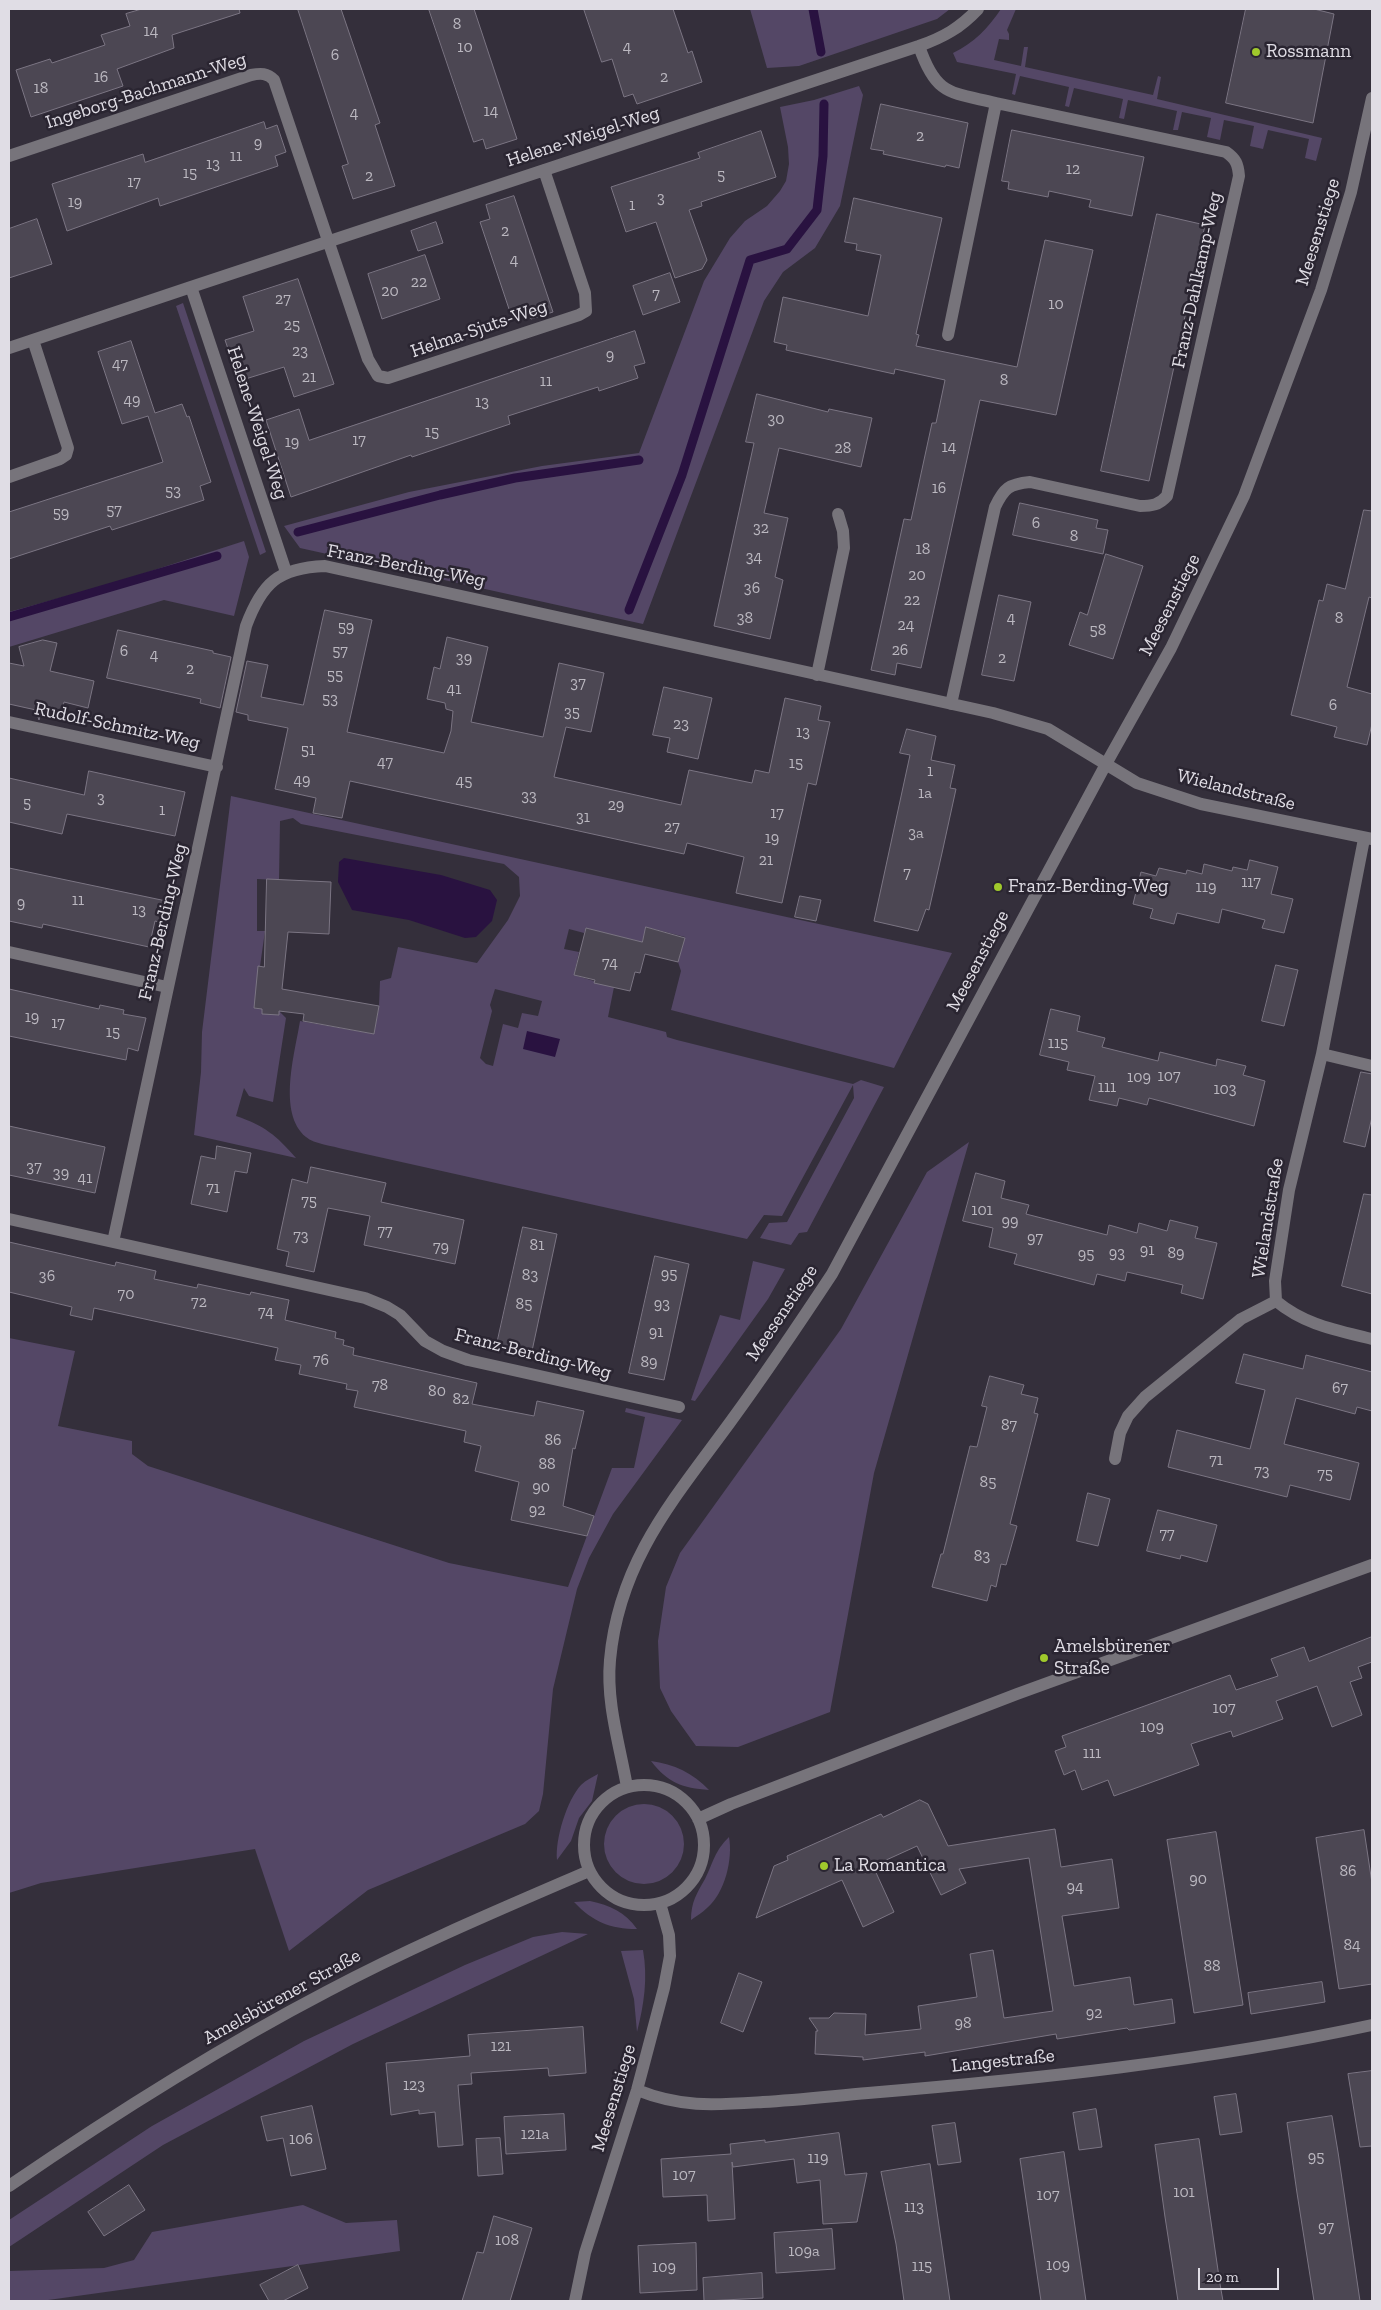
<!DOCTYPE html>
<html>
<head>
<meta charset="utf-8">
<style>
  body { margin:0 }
  #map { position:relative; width:1381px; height:2310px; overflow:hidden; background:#342f3b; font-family:"Zilla Slab",serif }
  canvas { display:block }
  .frame { position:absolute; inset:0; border:10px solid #e0dde5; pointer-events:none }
  .scale { position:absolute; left:1198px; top:2268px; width:81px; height:22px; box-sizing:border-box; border:2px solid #e0dde5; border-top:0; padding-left:6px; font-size:15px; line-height:18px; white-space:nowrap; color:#e0dde5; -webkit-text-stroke:4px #2a2531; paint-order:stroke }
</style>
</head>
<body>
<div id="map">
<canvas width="1381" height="2310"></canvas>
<div class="frame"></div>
<div class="scale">20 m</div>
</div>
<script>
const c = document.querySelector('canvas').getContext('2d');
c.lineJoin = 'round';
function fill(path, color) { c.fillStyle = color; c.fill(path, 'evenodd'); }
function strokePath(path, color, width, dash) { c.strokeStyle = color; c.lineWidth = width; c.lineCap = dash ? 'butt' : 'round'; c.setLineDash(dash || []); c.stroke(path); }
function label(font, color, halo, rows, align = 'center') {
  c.font = font + ' "Zilla Slab",serif'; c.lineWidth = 5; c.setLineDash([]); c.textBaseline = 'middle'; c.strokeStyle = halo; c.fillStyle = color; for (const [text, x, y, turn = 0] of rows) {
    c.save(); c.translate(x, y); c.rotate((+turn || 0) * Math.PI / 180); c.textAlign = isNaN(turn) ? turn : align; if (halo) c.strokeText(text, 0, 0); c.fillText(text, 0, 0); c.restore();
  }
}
const green = new Path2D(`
  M750 9H950L937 19 799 66 767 68Z
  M1001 9H1016L1007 30 1009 34V40L999 39 994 60 1021 66 1024 47H1028L1025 67 1153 95 1158 76 1161 77 1157 99 1322 138 1316 161 1305 158 1309 139 1268 130 1263 149 1250 146 1254 126 1224 120 1220 140 1207 137 1211 118 1182 112 1178 130H1173L1177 111 1128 100 1124 119 1119 118 1123 99 1074 88 1069 107 1065 106 1069 87 1020 76 1015 95 1012 94 1016 74 957 62 953 53C974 43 988 28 1001 9Z
  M859 86 863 95 840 206 815 248 783 272 764 301 643 624 300 548 284 526 409 492 542 466 639 453 704 281 730 238 745 221 767 206 780 191 786 181 789 164 788 147 780 107 814 100Z
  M183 303 266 552 260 555 176 306Z
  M244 541 249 557 234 616 164 600 9 647V612L117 582Z
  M231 796 952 953 894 1068 671 1010 681 971 678 962 685 937 646 927 642 942 586 928 584 933 569 929 564 949 579 952 574 975 614 987 608 1017 666 1032 667 1037 677 1040 853 1084 861 1080 884 1087 807 1232 799 1233 791 1245 760 1238 769 1223 787 1222 854 1098 853 1085 782 1216 764 1215 747 1239 343 1149C333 1146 314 1144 306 1137 277 1113 295 1053 300 1021L374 1034 379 1006 380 981 391 978 398 947 477 963 508 920 520 896 519 877 504 864 301 824 293 818 280 821 279 880 257 879V931H265L254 1008 279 1011 286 1018 273 1102 249 1096 244 1088 236 1116C265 1126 276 1135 296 1158L194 1135 201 1072 202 1032ZM495 989 542 1001 538 1016 522 1013 518 1028 503 1024 493 1066 486 1064 480 1058 492 1011 490 1005Z
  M969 1142 874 1473 830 1712 738 1747 696 1746 671 1711 660 1688 658 1641 666 1587 680 1553 841 1329 927 1172Z
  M753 1261 785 1269 768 1299 695 1401 691 1400 720 1315 740 1320Z
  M9 1338 75 1351 58 1426 132 1441V1454L148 1466 449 1563 568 1587 612 1468H634L645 1417 625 1412 626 1408 682 1420 613 1514 589 1558 577 1589 553 1689 543 1794 539 1811 525 1824 368 1890 289 1951 255 1849 41 1883 9 1893Z
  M651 1761C674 1764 693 1773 709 1790 682 1788 668 1783 651 1761Z
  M598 1774 592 1801 579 1818 571 1841 557 1860C555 1839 567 1800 581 1785 586 1780 593 1777 598 1774Z
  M604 1844a40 40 0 1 1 80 0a40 40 0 1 1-80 0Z
  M729 1837C733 1859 725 1893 707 1908 702 1913 696 1916 691 1920 691 1902 697 1893 705 1879 714 1861 714 1852 729 1837Z
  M590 1901C610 1905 625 1912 637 1929 610 1929 593 1922 574 1902Z
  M562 1932 588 1934 353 2044 163 2145 9 2247V2220L152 2126 304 2041 465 1965 533 1937Z
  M643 1950C648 1978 644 2005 637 2032L634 1999 621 1951Z
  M303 2205 346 2223 397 2220 400 2251 41 2301H9V2271L104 2268 134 2260 152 2232Z`);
const water = new Path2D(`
  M344 858 441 875 490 890 497 900 492 921 476 937 465 938 409 920 352 910 338 882 339 862Z
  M527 1031 560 1039 555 1057 523 1049Z`);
const stream = new Path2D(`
  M813 9 821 52
  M298 532 440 495 515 478 639 460
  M629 610 682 475 750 260 787 249 817 210 823 156 824 104
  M9 617 217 556`);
const building = new Path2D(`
  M142 9H239L240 13 172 35 174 48 117 69 123 86 31 117 16 70 50 59 52 63 105 45 101 35 130 26 126 14Z
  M298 9H341L380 123 375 125 395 186 353 199 342 166 348 164Z
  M429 9H474L517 139 486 149 483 139 474 142Z
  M584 9H673L688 53 692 51 702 82 637 104 633 94 624 97 612 59 602 62Z
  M1246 9H1314L1334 14 1313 123 1226 103Z
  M881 104 968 123 959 168 946 165 945 167 883 154 884 151 871 149Z
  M264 122 266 129 277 125 286 152 275 156 278 166 160 206 158 198 67 231 52 184 143 154 145 162Z
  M1012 130 1144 157 1132 216 1089 207 1091 200 1049 191 1048 197 1008 189 1009 182 1002 181Z
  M761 131 776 177 701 202 702 206 689 210 707 260 702 269 675 278 656 222 626 232 611 187 700 158 698 153Z
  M514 196 553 312 531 319 527 307 510 312 480 222 490 219 486 205Z
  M854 198 942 218 916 334 919 335 916 346 1017 367 1045 240 1093 250 1056 415 980 400 921 668 897 663 895 675 871 670 904 519 911 520 932 423H936L945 380 895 369 894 374 786 350 787 345 774 342 783 297 868 316 881 255 856 250 857 244 845 242Z
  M1157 214 1205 225 1149 481 1101 471Z
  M37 219 52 264 9 278V229Z
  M436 222 443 243 418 251 411 231Z
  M425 255 440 299 382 319 368 274Z
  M670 273 680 302 643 315 633 286Z
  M298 279 334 384 294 397 284 367 239 381 225 340 254 331 243 297Z
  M635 331 645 363 634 366 638 378 599 391 598 387 508 416 510 424 412 457 411 455 291 497 266 420 299 409 309 440Z
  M131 341 155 413 182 404 187 417 189 416 211 482 200 486 204 500 112 530 110 526 9 559V512L163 462 148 416 122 424 98 352Z
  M757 394 828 412 829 409 872 418 861 467 779 448 764 513 788 518 775 577 783 580 770 639 714 626 754 443 746 442Z
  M1020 503 1098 520 1096 528 1108 530 1103 554 1013 535Z
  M1364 510 1372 511V598L1369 597 1347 687 1372 694V724L1367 745 1334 737 1337 727 1291 715 1319 600 1323 601 1327 584 1345 589Z
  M1106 554 1143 566 1113 659 1069 645 1080 612 1087 615Z
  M999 595 1031 602 1014 681 982 675Z
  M325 610 372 620 347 732 444 753 451 731 453 711 446 709 445 703 427 699 434 667 440 669 447 637 488 647 471 722 543 737 559 663 604 673 591 732 566 727 554 777 681 805 689 770 752 783 755 770 769 773 785 698 821 706 818 720 830 722 816 785 808 783 782 903 736 893 744 857 687 843 684 854 350 781 342 818 313 813 316 798 275 789 288 728 248 720V715L236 712 247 661 268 665 261 697 303 705Z
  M118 630 213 651V653L231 657 220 708 200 703 201 699 107 678Z
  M43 640 57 643 50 671 94 681 88 708 64 702 61 716 41 711 39 720 36 710 9 704V663L24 666 19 647Z
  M664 687 712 698 698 759 667 752 670 738 653 735Z
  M907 729 936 736 931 760 955 765 950 788 956 789 942 853 929 910 926 909 918 931 874 921 910 755 900 753Z
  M89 771 185 792 175 836 67 814 62 834 9 822V778L84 795Z
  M1250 860 1278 867 1271 894 1293 899 1284 933 1262 928 1265 920 1222 909 1219 923 1177 913 1174 924 1150 918 1153 909 1133 904 1141 872 1156 876 1159 868 1186 874 1187 870 1202 874 1204 864 1232 871 1233 867 1247 870Z
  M9 868 171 902 166 924 155 921 149 947 43 924 42 928 9 921Z
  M267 879 331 882 329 934 288 932 282 989 379 1006 374 1034 303 1021 304 1014 279 1011V1015L262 1014V1009L254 1008 258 966 264 967Z
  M800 896 821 900 816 921 795 917Z
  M646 927 685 938 678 962 645 954 640 973 635 972 630 991 594 983 595 980 574 975 586 928 642 942Z
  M1276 965 1298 970 1284 1026 1262 1021Z
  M9 989 99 1009 100 1005 124 1010 123 1014 146 1018 138 1051 128 1048 126 1060 9 1036Z
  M1051 1009 1080 1016 1077 1031 1105 1038 1102 1047 1158 1061 1160 1052 1216 1066 1217 1059 1246 1066 1243 1075 1265 1081 1254 1126 1149 1098 1147 1105 1119 1098 1117 1106 1089 1100 1095 1076 1067 1070 1069 1062 1040 1055Z
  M1361 1072 1372 1074V1117L1365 1147 1344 1142Z
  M9 1126 105 1147 95 1193 9 1175Z
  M217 1146 251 1153 247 1173 235 1171 227 1212 191 1204 201 1156 215 1159Z
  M311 1167 386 1183 381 1202 464 1220 455 1264 364 1245 370 1216 328 1208 314 1272 286 1266 289 1252 277 1249 292 1179 307 1183Z
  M976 1173 1005 1181 1001 1198 1029 1205 1026 1214 1107 1235 1109 1225 1137 1233 1139 1223 1167 1231 1170 1220 1198 1227 1195 1238 1217 1243 1203 1299 1181 1293 1183 1285 1127 1272 1125 1281 1097 1274 1094 1285 1014 1264 1017 1254 989 1247 993 1228 963 1221Z
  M1364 1194 1372 1195V1294L1342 1286Z
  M523 1227 557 1234 532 1351 497 1344Z
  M9 1242 115 1266 116 1262 156 1271 154 1279 197 1288 198 1284 250 1295 251 1292 289 1300 285 1320 336 1332 335 1338 344 1340 343 1345 354 1348 353 1355 477 1383 472 1404 534 1416 537 1401 584 1411 575 1449 573 1448 563 1506 594 1516 587 1536 511 1520 519 1482 475 1471 481 1446 464 1442 466 1431 354 1407 358 1391 346 1389 347 1384 299 1374 301 1365 275 1360 278 1348 94 1308 92 1320 70 1315 72 1307 9 1292Z
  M655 1256 689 1264 664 1380 629 1373Z
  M1244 1354 1303 1369 1306 1355 1372 1372V1411L1357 1407 1355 1414 1296 1398 1284 1444 1359 1463 1350 1500 1290 1485 1287 1497 1168 1467 1177 1430 1250 1449 1265 1390 1236 1383Z
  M990 1376 1024 1385 1021 1394 1038 1398 1034 1413 1038 1414 1010 1524 1017 1526 1006 1565 1001 1564 996 1587 991 1585 987 1601 932 1587 941 1554H943L970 1446 977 1447 987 1407 982 1406Z
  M1088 1493 1110 1499 1098 1546 1077 1541Z
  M1158 1510 1217 1525 1207 1562 1181 1555 1180 1559 1147 1551Z
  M1372 1637V1662L1358 1667 1362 1678 1350 1682 1362 1715 1332 1727 1317 1686 1276 1701 1283 1719 1233 1737 1231 1731 1191 1744 1199 1765 1114 1796 1108 1780 1082 1790 1075 1770 1064 1775 1055 1751 1066 1747 1062 1736 1230 1675 1236 1690 1278 1676 1271 1659 1304 1647 1309 1661Z
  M920 1800 928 1804 948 1846 1055 1829 1061 1867 1112 1859 1119 1908 1062 1916 1074 1986 1130 1977 1134 2005 1172 1999 1175 2023 1129 2030 1127 2028 1057 2039 1056 2034 925 2056V2052L863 2060V2057L815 2054 816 2031H818L809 2018H829L834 2013 866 2014 865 2035 921 2029 918 2006 977 1997 970 1954 993 1950 1004 2018 1053 2011 1029 1858 959 1869 966 1883 941 1895 917 1846 873 1866 894 1912 863 1927 842 1880 756 1918 774 1866 788 1860 787 1856 881 1814 883 1817Z
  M1364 1830 1372 1883V1984L1339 1989 1316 1838Z
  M1216 1832 1243 2005 1194 2013 1167 1840Z
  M739 1973 762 1982 743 2032 721 2023Z
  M1322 1982 1325 2002 1251 2014 1248 1993Z
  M583 2027 586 2073 549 2076 548 2068 471 2073 472 2084 458 2085 463 2145 438 2147 435 2112 419 2114V2110L391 2115 386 2063 470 2056 468 2035Z
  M1372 2071V2146L1360 2147 1348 2074Z
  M1236 2094 1242 2132 1220 2135 1214 2097Z
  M312 2106 326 2169 291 2176 283 2138 267 2141 261 2117Z
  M1096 2109 1102 2147 1079 2150 1073 2113Z
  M564 2114 566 2150 506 2154 504 2117Z
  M1332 2116 1338 2152 1360 2301H1314L1297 2193 1287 2123Z
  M955 2123 961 2162 938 2165 932 2126Z
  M839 2133 845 2175 867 2173 857 2222 823 2224 820 2180 797 2183 794 2159 733 2167 732 2162 735 2219 708 2221 707 2195 663 2197 661 2159 731 2154 730 2144 765 2140V2142Z
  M500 2138 503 2174 478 2176 476 2139Z
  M1199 2139 1220 2284 1223 2301H1178L1165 2217 1155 2145Z
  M1064 2152 1086 2301H1041L1020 2159Z
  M930 2164 950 2301H904L896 2244 881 2172Z
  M129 2185 145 2210 104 2236 88 2212Z
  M494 2216 532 2228 510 2301H462L477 2252 483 2253Z
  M832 2229 835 2269 776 2273 774 2233Z
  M696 2243 697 2290 640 2293 638 2246Z
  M298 2265 308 2288 283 2301H269L260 2285Z
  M762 2273 763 2298 704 2301 703 2278Z`);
const minor = new Path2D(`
  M919 46C936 96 950 92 996 103L948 335
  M9 156 251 75C261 73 267 73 274 80L368 359 378 376 388 378 579 315 586 311 585 293 544 170
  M191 287 919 46C944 37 960 28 978 9
  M9 348 191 287 286 572
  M9 477 60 459 66 455 68 448 33 340
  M817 675 844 548 843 531 838 514
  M951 704 995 507C1004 488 1009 484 1030 482L1140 506C1152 506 1159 505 1167 496L1239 176C1238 164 1236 159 1226 152L996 103
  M9 722 217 767
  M9 952 167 987
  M1322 1054 1372 1066
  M9 1219 113 1242
  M1276 1301C1305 1325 1336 1330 1372 1339
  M679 1407 468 1360 443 1351 425 1341 400 1315 387 1307 365 1298 113 1242 246 626C262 583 278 568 325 566L993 713 1048 729 1137 783 1201 804 1372 839
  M1115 1459 1120 1433 1128 1416 1145 1397 1241 1319 1276 1301 1275 1281 1289 1190 1322 1054 1364 839
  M584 1845a60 60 0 1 1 120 0a60 60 0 1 1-120 0Z
  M627 1787C620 1746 606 1703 610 1660 619 1560 675 1498 731 1421 766 1373 799 1324 832 1274L1106 764 1171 648 1244 496 1321 290 1351 192 1372 98
  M698 1819 731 1804 1017 1694 1372 1565
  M637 2090C682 2108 715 2105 763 2102 798 2100 833 2096 868 2093 1037 2079 1206 2061 1372 2025
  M9 2186C111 2116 217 2049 328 1991 413 1946 501 1909 589 1871
  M575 2301 585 2253 637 2090 664 1988 670 1956 669 1935 660 1903`);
const markers = [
  [1256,52,5,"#a0c92c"],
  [998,887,5,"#a0c92c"],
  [1044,1658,5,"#a0c92c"],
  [824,1866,5,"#a0c92c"]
];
const numberNames = [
  ["8",457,24],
  ["14",151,31],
  ["10",465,47],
  ["4",627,47],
  ["6",335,55],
  ["16",101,77],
  ["2",664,77],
  ["18",41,88],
  ["14",491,111],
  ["4",354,113],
  ["2",920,136],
  ["9",258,143],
  ["11",236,156],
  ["13",213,164],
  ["12",1073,169],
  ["15",190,173],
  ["5",721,175],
  ["2",369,176],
  ["17",134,182],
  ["3",661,198],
  ["19",75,202],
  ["1",632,205],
  ["2",505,231],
  ["4",514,260],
  ["22",419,282],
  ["20",390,291],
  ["7",656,294],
  ["27",283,299],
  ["10",1056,304],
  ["25",292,325],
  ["23",300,351],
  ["9",610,355],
  ["47",120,364],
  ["21",309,377],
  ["8",1004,380],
  ["11",546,381],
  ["49",132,400],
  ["13",482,402],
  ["30",776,419],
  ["15",432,432],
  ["17",359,440],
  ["19",292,442],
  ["14",949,447],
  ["28",843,448],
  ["16",939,488],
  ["53",173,491],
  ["57",114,510],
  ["59",61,513],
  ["6",1036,523],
  ["32",761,528],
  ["8",1074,536],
  ["18",923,549],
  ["34",754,557],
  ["20",917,575],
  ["36",752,588],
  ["22",912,600],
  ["38",745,618],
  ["4",1011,618],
  ["8",1339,618],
  ["24",906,625],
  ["59",346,627],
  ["58",1098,630],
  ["26",900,650],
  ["6",124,651],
  ["57",340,651],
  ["4",154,655],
  ["39",464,658],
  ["2",1002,658],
  ["2",190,669],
  ["55",335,675],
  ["37",578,683],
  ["41",454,689],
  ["53",330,699],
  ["6",1333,705],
  ["35",572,712],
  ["23",681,724],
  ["13",803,732],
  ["51",308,750],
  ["47",385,762],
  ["15",796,763],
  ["1",930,771],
  ["49",302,780],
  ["45",464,781],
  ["1a",925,793],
  ["33",529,796],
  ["3",101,798],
  ["5",27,803],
  ["29",616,805],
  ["1",162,810],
  ["17",777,813],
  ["31",583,817],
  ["27",672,827],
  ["3a",916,833],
  ["19",772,838],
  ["21",766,860],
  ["7",907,873],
  ["117",1251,882],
  ["119",1206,887],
  ["11",78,900],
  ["9",21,903],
  ["13",139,910],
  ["74",610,963],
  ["19",32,1017],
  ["17",58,1023],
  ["15",113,1032],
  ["115",1058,1043],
  ["107",1169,1076],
  ["109",1139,1077],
  ["111",1107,1087],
  ["103",1225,1089],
  ["37",34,1167],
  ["39",61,1173],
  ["41",85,1178],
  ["71",213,1188],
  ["75",309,1201],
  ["101",982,1210],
  ["99",1010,1221],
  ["77",385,1231],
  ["73",301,1236],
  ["97",1035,1238],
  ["81",537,1245],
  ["79",441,1247],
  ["91",1147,1250],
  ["93",1117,1253],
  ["89",1176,1253],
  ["95",1086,1254],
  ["95",669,1274],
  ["83",530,1275],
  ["36",47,1276],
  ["70",126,1294],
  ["72",199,1302],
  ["85",524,1304],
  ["93",662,1304],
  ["74",266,1312],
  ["91",656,1332],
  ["76",321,1360],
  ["89",649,1362],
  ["78",380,1385],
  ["67",1340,1388],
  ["80",437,1391],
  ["82",461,1399],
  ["87",1009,1425],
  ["86",553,1440],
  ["71",1216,1460],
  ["88",547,1464],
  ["73",1262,1471],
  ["75",1325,1474],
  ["85",988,1482],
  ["90",541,1487],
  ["92",537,1510],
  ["77",1167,1534],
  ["83",982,1556],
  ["107",1224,1708],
  ["109",1152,1727],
  ["111",1092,1753],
  ["86",1348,1871],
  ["90",1198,1879],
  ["94",1075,1887],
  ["84",1352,1945],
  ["88",1212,1966],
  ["92",1094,2013],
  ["98",963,2023],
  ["121",501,2046],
  ["123",414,2085],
  ["121a",535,2134],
  ["106",301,2139],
  ["95",1316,2157],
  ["119",818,2158],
  ["107",684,2175],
  ["101",1184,2192],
  ["107",1048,2195],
  ["113",914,2207],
  ["97",1326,2227],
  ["108",507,2240],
  ["109a",804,2251],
  ["109",1058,2265],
  ["115",922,2266],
  ["109",664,2267]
];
const poiNames = [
  ["Rossmann",1266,52],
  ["Franz-Berding-Weg",1008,887],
  ["Amelsbürener",1054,1647],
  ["Straße",1054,1669],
  ["La Romantica",834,1866]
];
const streetNames = [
  ["Ingeborg-Bachmann-Weg",146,91,-18],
  ["Helene-Weigel-Weg",583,137,-18],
  ["Meesenstiege",1318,232,-73],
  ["Franz-Dahlkamp-Weg",1197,280,-78],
  ["Helma-Sjuts-Weg",479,329,-19],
  ["Helene-Weigel-Weg",257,423,72],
  ["Franz-Berding-Weg",406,566,11],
  ["Meesenstiege",1170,605,-63],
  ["Rudolf-Schmitz-Weg",117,726,12],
  ["Wielandstraße",1236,790,14],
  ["Franz-Berding-Weg",163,922,-77],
  ["Meesenstiege",978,961,-62],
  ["Wielandstraße",1268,1218,-81],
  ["Meesenstiege",782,1313,-56],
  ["Franz-Berding-Weg",533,1354,14],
  ["Amelsbürener Straße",282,1997,-29],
  ["Langestraße",1003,2061,-6],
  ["Meesenstiege",614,2098,-73]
];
fill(green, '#544766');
fill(water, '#291240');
strokePath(stream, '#291240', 9);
fill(building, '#4c4753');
strokePath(building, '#7b7583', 1);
strokePath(minor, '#77747b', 12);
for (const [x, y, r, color] of markers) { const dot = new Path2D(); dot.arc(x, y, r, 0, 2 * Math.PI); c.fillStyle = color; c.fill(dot); strokePath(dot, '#2a2531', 2); }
label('16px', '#bbb8c0', null, numberNames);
label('19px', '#e0dde5', '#2a2531', poiNames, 'left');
label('19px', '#e0dde5', '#2a2531', streetNames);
</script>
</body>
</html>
